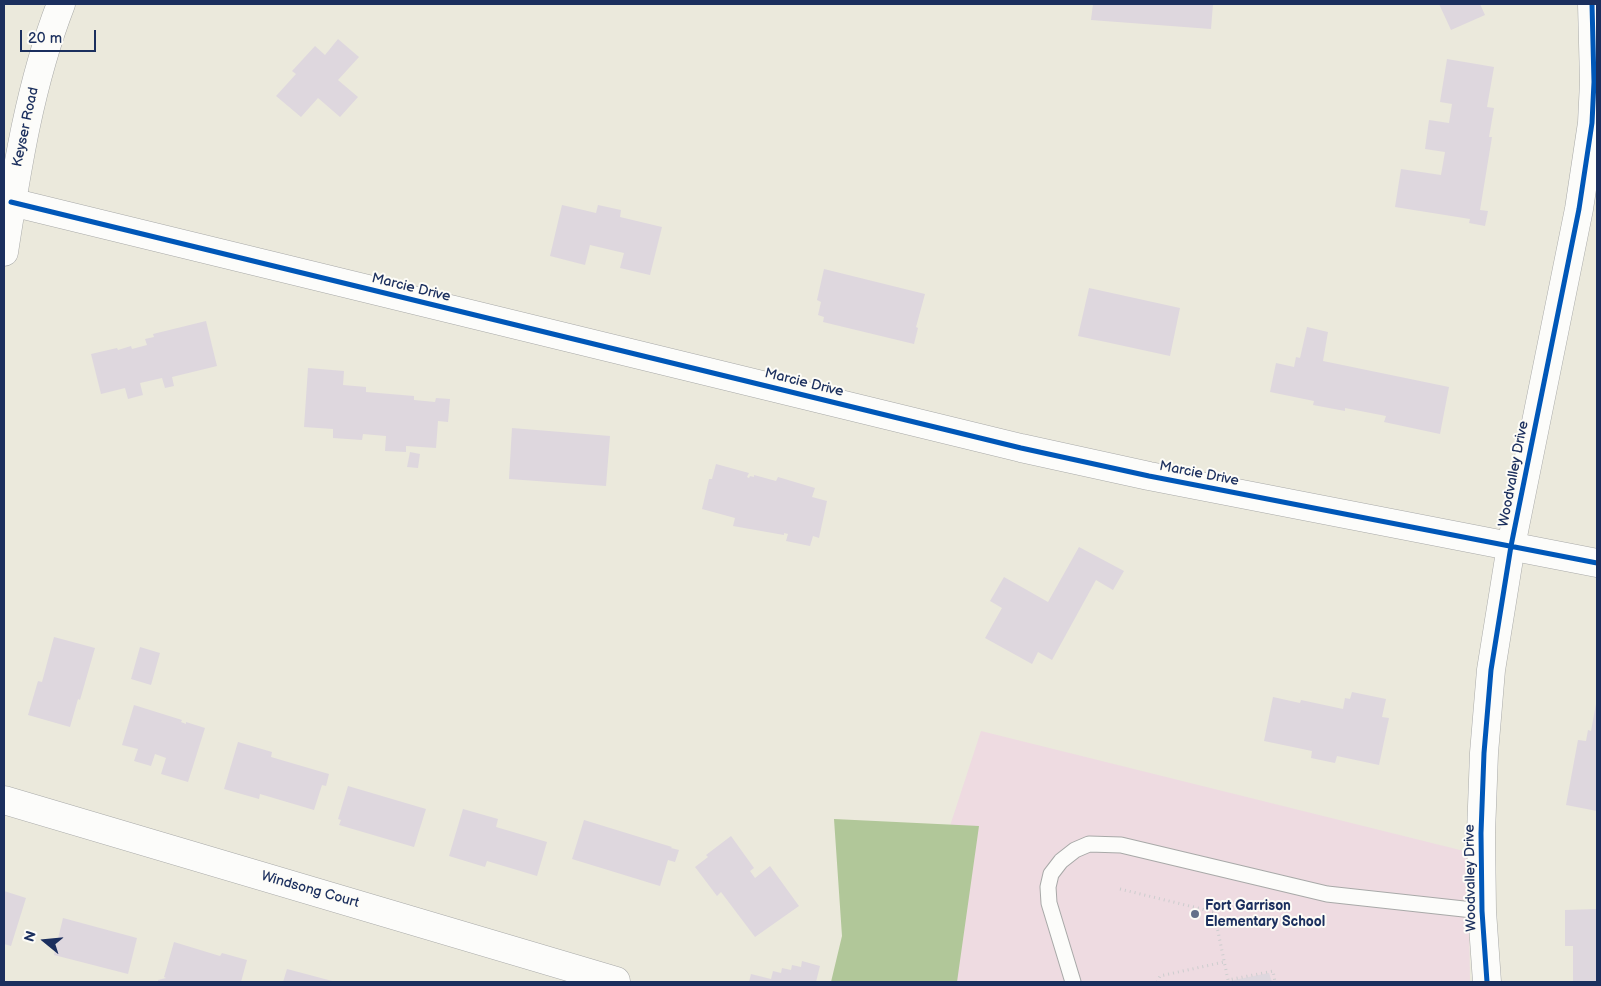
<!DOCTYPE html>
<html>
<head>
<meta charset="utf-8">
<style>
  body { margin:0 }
  #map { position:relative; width:1601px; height:986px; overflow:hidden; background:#ebe9dc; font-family:"Balsamiq Sans",sans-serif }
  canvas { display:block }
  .frame { position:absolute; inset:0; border:5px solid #1b2f5e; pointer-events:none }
  .north { position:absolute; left:20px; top:916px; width:50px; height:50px; -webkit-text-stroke:4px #fdfcf7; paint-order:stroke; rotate:287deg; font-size:14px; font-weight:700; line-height:20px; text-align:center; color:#1b2f5e }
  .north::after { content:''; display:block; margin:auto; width:18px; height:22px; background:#1b2f5e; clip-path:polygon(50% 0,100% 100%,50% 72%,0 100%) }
  .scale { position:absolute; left:20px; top:30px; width:76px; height:22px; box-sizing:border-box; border:2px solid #1b2f5e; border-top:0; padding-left:6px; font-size:15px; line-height:18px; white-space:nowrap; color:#1b2f5e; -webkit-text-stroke:4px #fdfcf7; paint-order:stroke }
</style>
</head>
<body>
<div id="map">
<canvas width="1601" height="986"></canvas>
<div class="frame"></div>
<div class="north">N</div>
<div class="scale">20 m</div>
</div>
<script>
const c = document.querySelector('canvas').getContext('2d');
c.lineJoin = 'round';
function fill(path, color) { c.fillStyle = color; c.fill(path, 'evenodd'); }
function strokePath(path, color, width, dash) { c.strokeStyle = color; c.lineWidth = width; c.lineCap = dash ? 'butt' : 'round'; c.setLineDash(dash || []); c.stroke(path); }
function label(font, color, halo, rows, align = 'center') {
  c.font = font + ' "Balsamiq Sans",sans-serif'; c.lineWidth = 4; c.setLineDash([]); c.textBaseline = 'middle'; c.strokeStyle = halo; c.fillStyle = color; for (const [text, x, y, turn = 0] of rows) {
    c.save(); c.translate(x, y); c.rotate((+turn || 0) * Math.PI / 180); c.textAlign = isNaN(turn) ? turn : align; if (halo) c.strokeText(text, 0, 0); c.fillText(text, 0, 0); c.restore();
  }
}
const built = new Path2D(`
  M981 731 1468 852 1470 982H899Z`);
const forest = new Path2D(`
  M834 819 979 826 957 982H831L842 936Z`);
const building = new Path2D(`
  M1093 4H1213L1211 29 1091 20Z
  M1439 4H1480L1485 15 1451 30Z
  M338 39 359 57 338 80 358 97 340 117 318 98 301 117 276 96 296 74 292 71 315 46 325 55Z
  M1447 59 1494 67 1487 107 1494 108 1489 137H1492L1480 210 1488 211 1485 226 1469 223 1470 219 1395 207 1401 169 1441 175 1445 152 1425 149 1429 120 1449 123 1452 104 1440 102Z
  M562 205 596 213 598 205 621 210 620 217 662 227 650 275 620 268 624 253 590 245 585 265 550 256Z
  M824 269 925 294 916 327 918 328 914 344 823 322 824 317 818 315 821 302 817 300Z
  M1089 288 1180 308 1170 356 1078 336Z
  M206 321 217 366 172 377 174 386 165 388 162 378 140 383 143 395 128 399 125 388 101 394 91 354 117 348 118 350 131 346 132 349 147 345 145 339 154 337 153 334Z
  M1307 327 1328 332 1323 361 1449 387 1440 434 1384 422 1386 416 1345 408V411L1313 405 1314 401 1270 392 1276 363 1294 367 1296 357 1300 358Z
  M308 368 344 371 343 385 366 387V392L414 396V400L435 402 436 398 450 399 448 422 438 421 436 448 406 446V452L385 451 386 436 363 434 362 440 333 438V429L304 427Z
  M512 428 610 436 606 486 509 479Z
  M410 452 420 454 418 468 407 467Z
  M716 464 749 473 747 477 749 478 750 476 754 477V475L776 481 778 477 815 488 812 497 827 501 819 538 813 536 810 546 786 541 788 534 784 533V535L733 526 735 518 702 509 709 479H712Z
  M1079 547 1124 571 1113 590 1096 580 1052 660 1038 652 1032 664 985 638 1002 608 990 601 1004 577 1048 602Z
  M54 637 95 648 80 700 78 699 70 727 28 715 38 681 42 682Z
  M140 647 160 653 151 685 131 679Z
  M1352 692 1386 699 1382 717 1389 718 1379 765 1337 756 1335 763 1311 758 1312 751 1264 741 1273 697 1300 703 1301 700 1343 709 1345 698 1350 699Z
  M1596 704H1597V811L1566 805 1578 740 1586 741 1588 730 1591 731Z
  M134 705 182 720 181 722 186 724V722L205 728 188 782 161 774 166 758 155 754 151 766 134 761 138 749 122 745Z
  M238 742 272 752 271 757 329 774 326 786 322 785 314 810 260 794 259 799 224 789Z
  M348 786 426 809 414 847 339 825 341 820 338 819Z
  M463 809 498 819 496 827 547 842 537 876 487 861 485 867 449 856Z
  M584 820 672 847 671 848 679 850 675 862 668 860 660 886 572 859Z
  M731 836 754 868 750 871 755 878 770 866 799 906 755 937 721 892 717 896 695 867 708 857 706 855Z
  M4 891 26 898 11 946 4 944Z
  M1597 909V982H1573V946H1565V910Z
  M63 918 137 938 128 974 54 955Z
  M174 942 220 956 222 953 247 960 241 982H158V980L166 978 164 977Z
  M802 961 820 966 816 982H749L751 974 771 979 773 971 781 973 782 968 791 970 792 965 801 967Z
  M287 969 336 982H283Z
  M1269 973 1272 982H1229V981Z`);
const path = new Path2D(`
  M1120 889 1214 912 1228 980 1273 971 1275 982
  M1157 982 1160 976 1224 962`);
const lane = new Path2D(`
  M1073 982 1049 903 1048 887 1051 874 1061 861 1075 850 1089 844 1121 845 1327 894 1482 911`);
const street = new Path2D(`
  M11 202 1021 448 1149 476 1597 563
  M4 252C17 168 30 84 61 4
  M4 800 616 981`);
const secondary = new Path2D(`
  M1487 982 1482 911 1481 833 1484 753 1491 670 1511 546 1579 209 1592 123 1594 82 1592 4`);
const cycleway = new Path2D(`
  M11 202 1021 448 1149 476 1597 563
  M1487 982 1482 911 1481 833 1484 753 1491 670 1511 546 1579 209 1592 123 1594 82 1592 4`);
const markers = [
  [1195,914,5,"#64708a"]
];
const streetNames = [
  ["Keyser Road",26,127,-78],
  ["Marcie Drive",411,288,14],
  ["Marcie Drive",804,383,14],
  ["Marcie Drive",1199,474,11],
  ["Woodvalley Drive",1514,474,-79],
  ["Woodvalley Drive",1471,878,-91],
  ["Windsong Court",310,890,16]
];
const poiNames = [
  ["Fort Garrison",1205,906],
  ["Elementary School",1205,922]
];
fill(built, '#eedbe1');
fill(forest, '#b1c799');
fill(building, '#ded7de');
strokePath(lane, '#a8a9a8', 17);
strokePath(street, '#a8a9a8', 29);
strokePath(secondary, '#a8a9a8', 29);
strokePath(path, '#cccdce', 3, [1, 4]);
strokePath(lane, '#fcfcfa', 15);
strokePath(street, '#fcfcfa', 28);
strokePath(secondary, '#fcfcfa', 28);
strokePath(cycleway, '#0057b8', 5);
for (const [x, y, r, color] of markers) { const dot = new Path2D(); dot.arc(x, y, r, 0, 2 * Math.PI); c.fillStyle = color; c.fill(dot); strokePath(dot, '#fdfcf7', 2); }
label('14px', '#1b2f5e', '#fdfcf7', streetNames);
label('bold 14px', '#1b2f5e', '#fdfcf7', poiNames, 'left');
</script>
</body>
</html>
